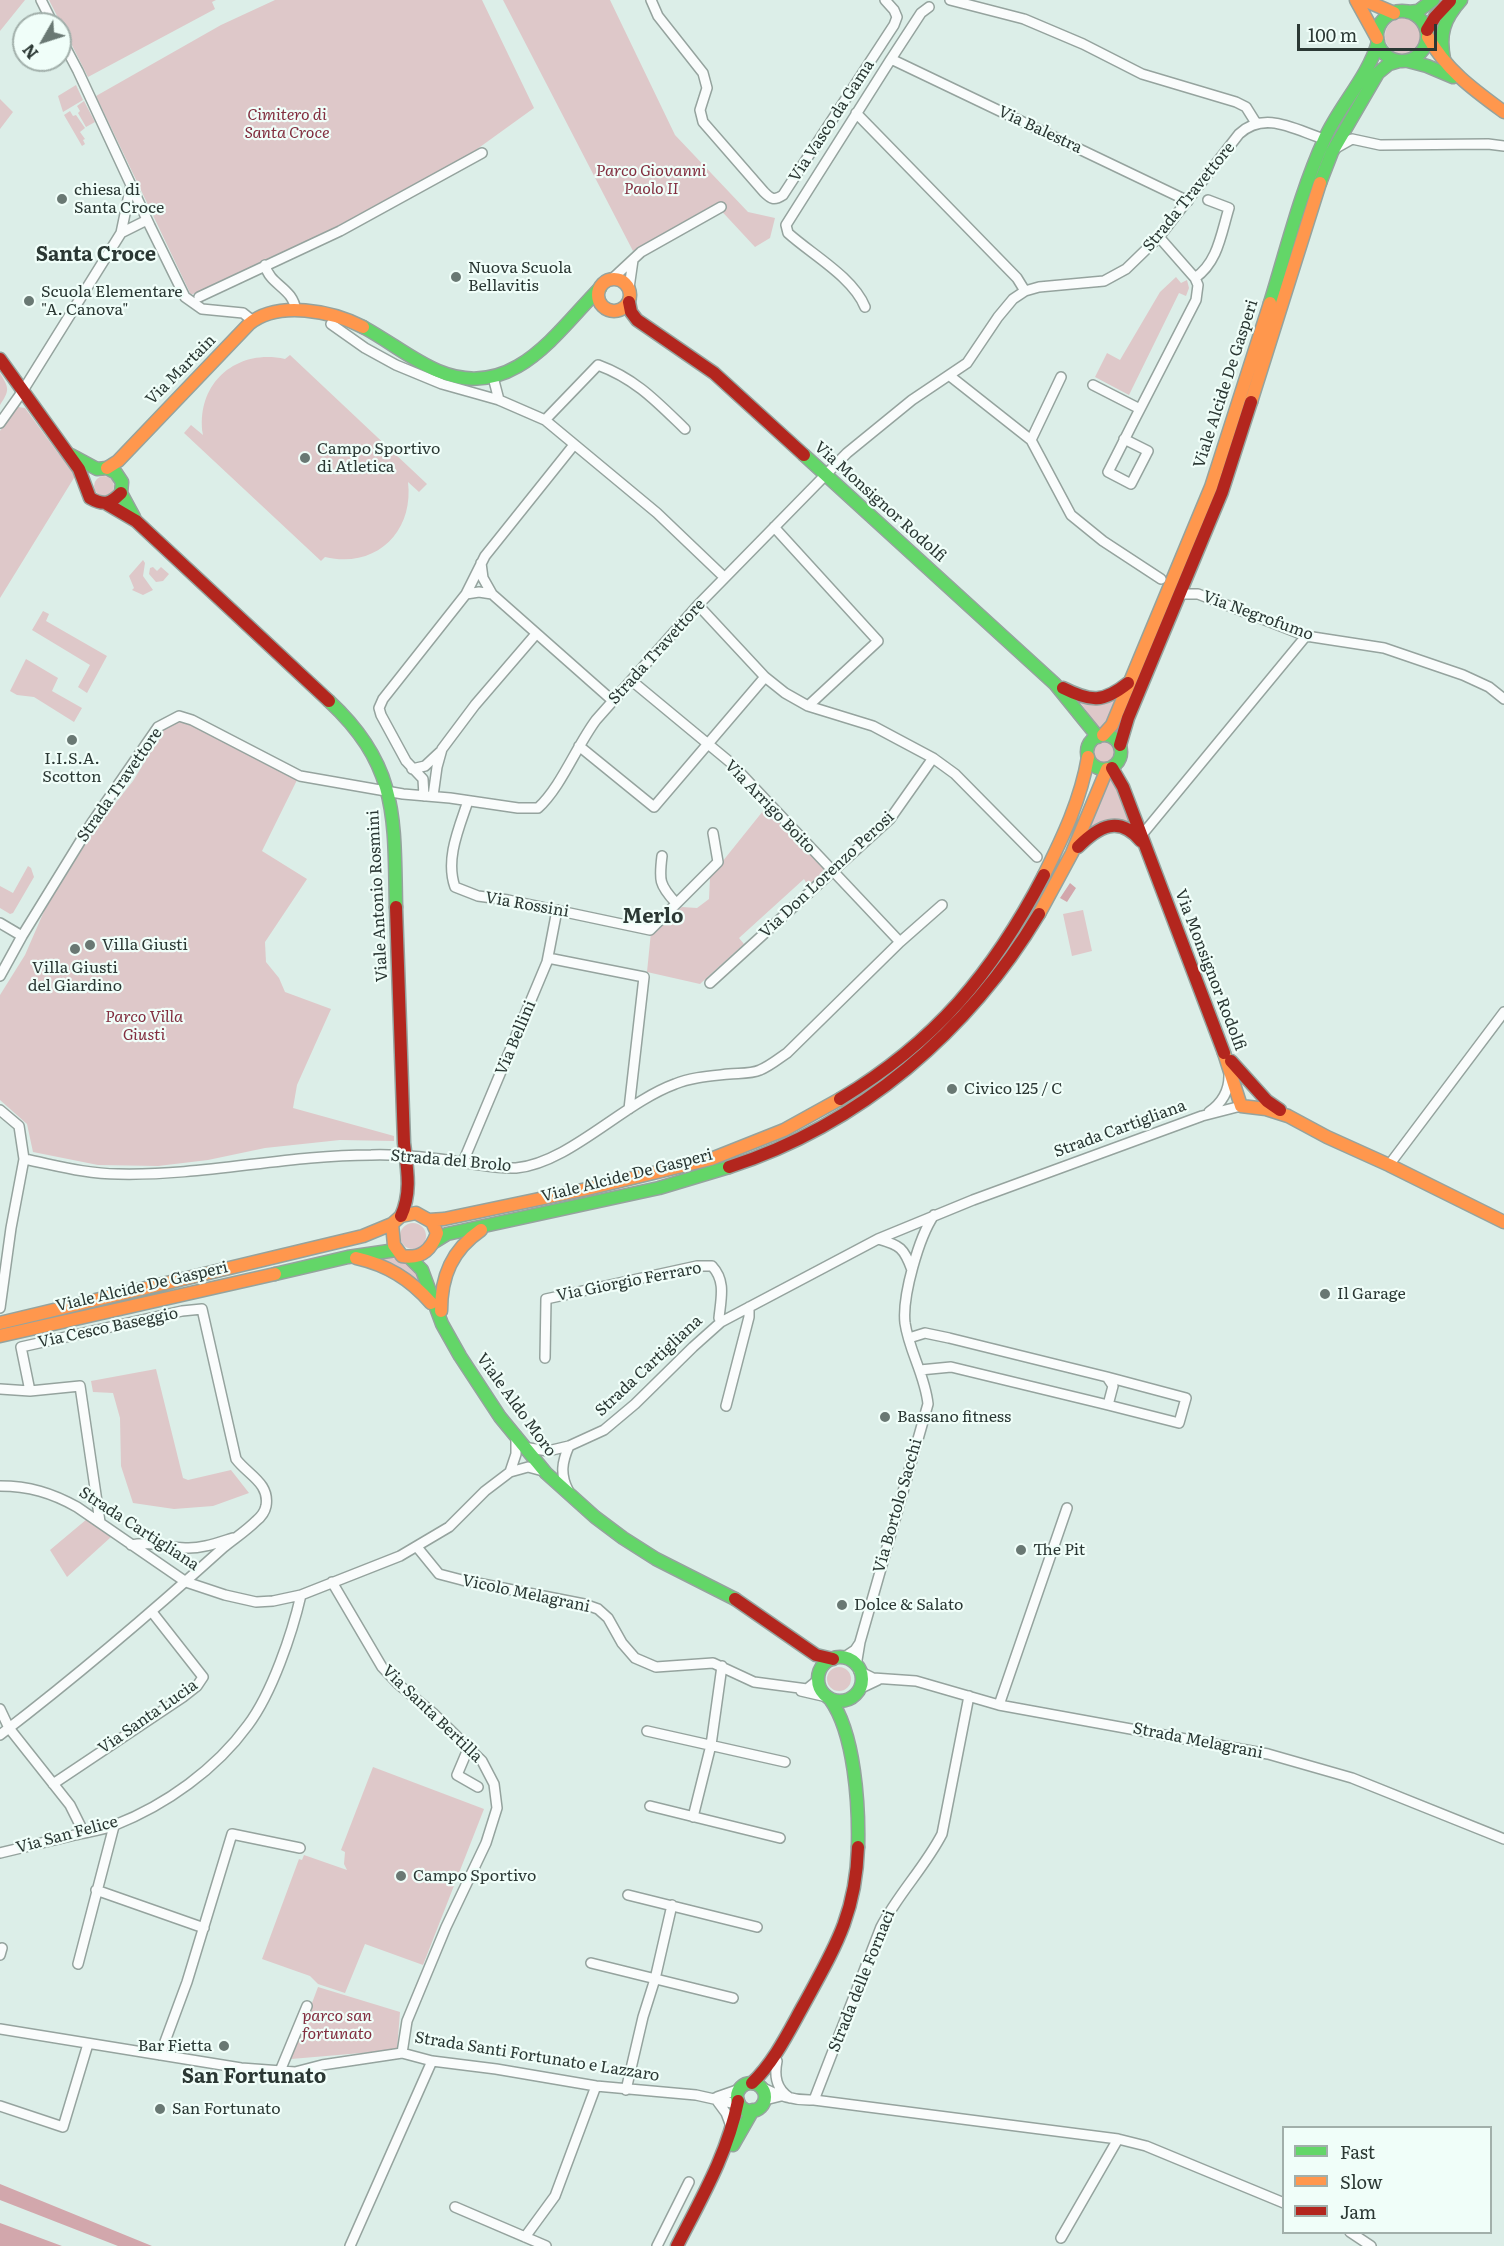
<!DOCTYPE html>
<html>
<head>
<meta charset="utf-8">
<style>
  body { margin:0 }
  #map { position:relative; width:1504px; height:2246px; overflow:hidden; background:#dceee8; font-family:Literata,serif }
  canvas { display:block }
  .legend { position:absolute; left:1282px; top:2126px; width:210px; height:108px; box-sizing:border-box; background:#f0fef9; border:2px solid #a1afaa; margin:0; padding:8px 10px; list-style:none; font-size:18px; color:#2b3834 }
  .legend li { display:flex; align-items:center; gap:12px; height:30px }
  .legend b { width:30px; border:2px solid #a1afaa }
  .north { position:absolute; left:12px; top:12px; width:60px; height:60px; box-sizing:border-box; background:#f0fef9; border:2px solid #a1afaa; border-radius:50%; rotate:231deg; font-size:16px; font-weight:700; line-height:24px; text-align:center; color:#2b3834 }
  .north::after { content:''; display:block; margin:auto; width:21px; height:27px; background:#697873; clip-path:polygon(50% 0,100% 100%,50% 72%,0 100%) }
  .scale { position:absolute; left:1297px; top:24px; width:140px; height:27px; box-sizing:border-box; border:3px solid #2b3834; border-top:0; padding-left:8px; font-size:18px; line-height:21px; white-space:nowrap; color:#2b3834; -webkit-text-stroke:4px #f0fef9; paint-order:stroke }
</style>
</head>
<body>
<div id="map">
<canvas width="1504" height="2246"></canvas>
<ul class="legend">
<li><b style="height:8px;background:#63d668"></b>Fast</li>
<li><b style="height:8px;background:#ff974d"></b>Slow</li>
<li><b style="height:8px;background:#b3261e"></b>Jam</li>
</ul>
<div class="north">N</div>
<div class="scale">100 m</div>
</div>
<script>
const c = document.querySelector('canvas').getContext('2d');
c.lineJoin = 'round';
function fill(path, color) { c.fillStyle = color; c.fill(path, 'evenodd'); }
function strokePath(path, color, width, dash) { c.strokeStyle = color; c.lineWidth = width; c.lineCap = dash ? 'butt' : 'round'; c.setLineDash(dash || []); c.stroke(path); }
function label(font, color, halo, rows, align = 'center') {
  c.font = font + ' Literata,serif'; c.lineWidth = 4.5; c.setLineDash([]); c.textBaseline = 'middle'; c.strokeStyle = halo; c.fillStyle = color; for (const [text, x, y, turn = 0] of rows) {
    c.save(); c.translate(x, y); c.rotate((+turn || 0) * Math.PI / 180); c.textAlign = isNaN(turn) ? turn : align; if (halo) c.strokeText(text, 0, 0); c.fillText(text, 0, 0); c.restore();
  }
}
const green = new Path2D(`
  M0 0H25L0 31Z
  M49 0H216L212 2 215 9 88 77Z
  M275 0H482L534 108 455 165 340 229 191 295 96 96 221 25Z
  M503 0H610L675 135 748 212 775 218 770 238 755 247 715 204 633 251Z
  M1385 36a18 18 0 1 1 36 0a18 18 0 1 1-36 0Z
  M76 85 83 100 63 112 58 96Z
  M0 99 13 112 0 129Z
  M84 101 95 122 86 127 78 113 80 111 77 106Z
  M70 111 73 116 76 115 85 128 80 132 85 139 83 140 85 144 82 146 64 115Z
  M1176 277 1181 283 1187 280 1189 288 1186 296 1179 293 1129 395 1095 377 1107 353 1120 360 1160 292Z
  M290 355 427 484 419 492 408 482C414 532 376 569 325 557L321 561 184 433 191 425 203 435C195 384 236 348 285 359Z
  M0 373C9 388 10 390 0 405Z
  M18 407 25 408 58 453 77 473 0 598V431L11 413Z
  M94 486a10 10 0 1 1 20 0a10 10 0 1 1-20 0Z
  M143 560 145 563 143 576 153 590 143 595 132 590 134 588 129 576Z
  M153 567 157 571 161 567 169 574 163 581 156 582 149 574 150 568Z
  M43 611 49 614 46 621 107 656 87 693 78 687 90 665 32 630Z
  M26 659 58 678 52 691 82 708 74 722 34 697 17 695 10 691Z
  M1118 696 1102 733 1078 699Z
  M178 721 204 730 298 778 262 851 307 879 265 942 266 962 279 978 285 992 331 1009 297 1085 293 1108 394 1136V1141L340 1140 265 1148 208 1160 158 1166 98 1165 33 1152 27 1124 0 1100V995L25 955 45 909 94 830 133 781 167 725Z
  M1094 752a10 10 0 1 1 20 0a10 10 0 1 1-20 0Z
  M1109 778 1113 780 1131 827 1090 829Z
  M767 806 825 870 808 886 804 879 739 938 744 944 700 984 647 972 651 932 682 907 697 908 709 899 710 877Z
  M28 866 31 868 34 877 13 913 10 914 0 908V886L13 893Z
  M1083 910 1092 951 1072 956 1063 914Z
  M400 1236a13 13 0 1 1 26 0a13 13 0 1 1-26 0Z
  M384 1257C405 1258 414 1267 422 1286L377 1258Z
  M156 1369 183 1478 188 1480 231 1470 249 1493 213 1506 174 1509 133 1503 121 1466 120 1418 113 1393 93 1392 91 1381Z
  M87 1519 111 1537 67 1577 50 1550Z
  M827 1679a12 12 0 1 1 24 0a12 12 0 1 1-24 0Z
  M373 1767 484 1809 423 1965 365 1944 345 1993 318 1984 310 1976 262 1959 299 1859 302 1860 304 1855 347 1870 344 1864 345 1852 341 1850Z
  M318 1987 400 2012 397 2050 291 2059Z`);
const water = new Path2D(`
  M1070 883 1076 888 1067 902 1060 898Z
  M0 2184 152 2246H118L0 2200Z
  M0 2223 62 2246H0Z`);
const street = new Path2D(`
  M41 0 53 24
  M651 0 658 16 703 73 707 88 700 110 703 122 764 192C771 199 774 201 783 195L894 25 897 17 894 10 885 0
  M950 0 1024 19 1083 44 1142 74 1236 102 1246 107 1256 123
  M60 37 78 71 150 226 185 297 202 309 243 313 253 321
  M891 59 921 13 929 7
  M856 113 1017 278 1025 291
  M1336 148 1352 139 1380 145 1488 144 1504 146
  M121 233 147 220
  M265 265C270 286 293 287 296 311
  M1195 278C1218 262 1221 234 1229 208L1208 200
  M612 279 641 252 721 207
  M629 288 633 260
  M199 297 340 231 482 153
  M865 307C853 277 811 254 788 233L786 225 891 59 1188 201
  M331 324 365 348 396 365 442 384 499 400 545 420 657 513 724 577
  M950 376 1031 440 1071 515 1103 541 1161 579
  M493 377 499 400
  M1093 385 1140 409
  M545 420 598 365C636 379 657 402 685 429
  M0 423 22 392 121 233 131 185
  M1124 439 1148 451 1131 484 1108 472C1119 451 1129 430 1140 409L1196 300 1198 285 1195 278 1159 237
  M1031 440 1061 377
  M774 527 878 641 808 706
  M481 563 483 578 492 594 613 701
  M466 594 479 592 492 594
  M1181 594H1198L1306 636 1384 648 1463 675 1489 687 1504 699
  M698 605 765 677 785 693 808 706 873 726 933 758 955 774 1037 857
  M632 681 731 763 900 942
  M579 746 654 807 765 677
  M412 769 425 766 440 752
  M424 796 423 779 406 761 381 715 379 708 383 699 466 594 485 556 573 446
  M433 796 437 767 442 749 475 705 536 634
  M468 801C459 828 445 859 455 887L478 896 508 900 650 930 718 862 713 833
  M1141 836 1306 636
  M662 856C659 880 659 885 676 903
  M0 923 22 936
  M548 958 644 977 629 1109
  M0 976 22 936 91 824 158 727 179 716 192 720 300 776 403 794 450 798 518 808H538C561 787 576 747 596 720L698 605 847 453 912 400 967 363 998 317 1013 299 1025 291 1039 287 1104 281 1126 269 1159 237 1239 134C1265 110 1295 130 1324 139
  M710 983 890 819 933 758
  M0 1110 19 1126 24 1159 11 1228 0 1308
  M1209 1112C1222 1103 1229 1092 1229 1076
  M24 1159C55 1165 86 1174 118 1174 203 1176 286 1155 371 1155 403 1154 435 1158 466 1163 482 1165 500 1169 516 1168 569 1163 623 1103 675 1084 692 1077 711 1076 729 1074 739 1073 751 1074 760 1070 770 1066 778 1059 787 1053L900 942 942 905
  M463 1162 547 962 557 910
  M1389 1165 1504 1012
  M878 1239C900 1245 904 1248 912 1270
  M909 1338 925 1333 949 1338 1107 1377 1113 1386 1108 1405 951 1367 920 1370
  M545 1358 546 1299 697 1266H712C726 1281 721 1298 719 1318L721 1322
  M1107 1377 1186 1398 1179 1423 1108 1405
  M0 1389 30 1391 80 1386 100 1522
  M726 1406 749 1317V1307
  M523 1447 548 1451 569 1446 604 1430 635 1404 693 1347 721 1322 878 1239 973 1200 1202 1116 1241 1106
  M510 1472 516 1454V1438
  M0 1486C29 1486 52 1493 77 1507L186 1582 225 1595 256 1602 273 1601 301 1595 400 1556 449 1527 485 1491 510 1472 528 1467 543 1471
  M568 1490C560 1474 562 1462 569 1446
  M131 1545C150 1541 166 1547 185 1548 201 1549 217 1543 233 1538
  M417 1547 439 1574 462 1580 584 1604 598 1609 608 1618 622 1643 635 1658 656 1667 713 1663 754 1682 807 1689 818 1680
  M332 1582 382 1667 398 1684 433 1713 482 1761 494 1784 497 1808 486 1843 446 1927 407 2021 402 2053
  M843 1658 855 1650 859 1644
  M856 1666 860 1642 928 1404C925 1375 909 1351 905 1323 902 1296 919 1237 934 1215
  M859 1671 873 1678 916 1681 999 1705 1268 1754 1352 1778 1504 1839
  M859 1689 878 1680
  M801 1691 827 1697
  M999 1705 1067 1508
  M0 1709 9 1728 70 1805 84 1833
  M647 1731 785 1762
  M0 1735C77 1676 152 1612 224 1547 235 1538 246 1531 256 1521 261 1517 265 1511 266 1506 270 1483 248 1475 236 1459L202 1309 182 1311 21 1347 30 1391
  M468 1749 457 1775 478 1787
  M53 1784 183 1697 197 1686 203 1677 152 1612
  M650 1806 780 1838
  M693 1817 711 1745 722 1666
  M0 1853C25 1847 50 1841 75 1835 88 1832 103 1830 115 1825 166 1805 216 1769 248 1725 272 1693 292 1634 301 1595
  M96 1890 204 1928
  M628 1895 757 1927
  M0 1955 2 1948
  M591 1963 733 1998
  M78 1964 114 1826
  M0 2029 241 2068 295 2072 322 2065 402 2053 432 2061 496 2069 596 2086 696 2095 732 2103 738 2101
  M160 2055 187 1982 232 1834 300 1848
  M777 2061C774 2076 776 2089 790 2098
  M280 2071 307 2006
  M761 2087C778 2096 795 2101 814 2100L1118 2139 1146 2146 1284 2203
  M626 2090 643 2017 655 1979 672 1905
  M717 2097 740 2089
  M715 2098 726 2113 732 2129
  M765 2100 781 2096
  M814 2100 881 1927C898 1894 925 1867 942 1834L969 1696
  M0 2106 63 2127 88 2044
  M455 2207 546 2246
  M1350 2232 1371 2246
  M525 2237 555 2196 596 2086
  M1061 2238 1118 2139
  M350 2246 432 2061
  M657 2246 689 2182`);
const fast = new Path2D(`
  M1377 36a25 25 0 1 1 50 0a25 25 0 1 1-50 0Z
  M1408 12 1418 11 1433 0
  M1444 59C1439 34 1444 19 1461 0
  M1408 61 1427 66 1453 77
  M1320 183 1332 152 1378 73 1389 64 1399 61
  M1270 303C1287 248 1301 190 1325 138 1340 105 1368 77 1378 42
  M363 327C389 341 412 360 438 371 512 402 555 334 600 288
  M71 455 97 469 107 468 116 473 122 482 121 493 134 517
  M804 455 1055 684 1098 737
  M329 701C399 766 394 818 396 907
  M1087 752a17 17 0 1 1 34 0a17 17 0 1 1-34 0Z
  M434 1242 447 1234 659 1188 729 1167
  M409 1257 422 1270 442 1324 460 1356 500 1417 546 1473 595 1517 623 1538 656 1559 735 1599
  M275 1274 348 1257 396 1250
  M818 1679a22 22 0 1 1 44 0a22 22 0 1 1-44 0Z
  M830 1699C855 1733 859 1806 858 1847
  M737 2097a14 14 0 1 1 28 0a14 14 0 1 1-28 0Z
  M733 2145 753 2110`);
const slow = new Path2D(`
  M1356 0 1377 38
  M1364 0 1394 13
  M1428 37C1446 70 1474 90 1504 112
  M598 295a16 16 0 1 1 32 0a16 16 0 1 1-32 0Z
  M1251 402 1320 183
  M107 468 118 461 249 324C278 300 332 311 363 327
  M1103 735 1112 725 1211 487 1270 303
  M1044 875C1063 837 1081 799 1088 757
  M1039 914 1072 853 1107 769
  M1224 1053 1241 1106 1266 1109 1288 1116 1327 1137 1389 1165 1504 1222
  M416 1213 432 1222 437 1233C431 1251 420 1259 402 1256L394 1245 392 1224 401 1216Z
  M429 1220 444 1219 587 1189 711 1159 784 1130 840 1099
  M356 1258C387 1265 410 1279 431 1303
  M441 1311C441 1276 452 1250 481 1230
  M0 1323 363 1236 392 1224
  M0 1336 275 1274`);
const jam = new Path2D(`
  M1427 30 1435 17 1450 1
  M629 302 631 312 637 320 714 373 804 455
  M0 359 79 469 90 498C104 506 110 504 121 493
  M107 504 136 521 329 701
  M1063 688C1091 702 1103 703 1128 683
  M1120 745 1128 718 1222 492 1251 402
  M1112 768 1123 787 1224 1053
  M1078 847C1099 826 1119 815 1141 841
  M396 907 404 1143C407 1168 412 1192 401 1216
  M1231 1061 1267 1101 1280 1110
  M840 1099C935 1042 993 973 1044 875
  M729 1167C860 1125 969 1031 1039 914
  M735 1599 816 1655 833 1659
  M752 2083C774 2062 788 2033 803 2006 834 1949 856 1915 858 1847
  M677 2246C701 2199 728 2153 738 2101`);
const markers = [
  [62,199,6,"#697873"],
  [456,277,6,"#697873"],
  [29,301,6,"#697873"],
  [305,458,6,"#697873"],
  [72,740,6,"#697873"],
  [90,945,6,"#697873"],
  [75,949,6,"#697873"],
  [952,1089,6,"#697873"],
  [1325,1294,6,"#697873"],
  [885,1417,6,"#697873"],
  [1021,1550,6,"#697873"],
  [842,1605,6,"#697873"],
  [401,1876,6,"#697873"],
  [224,2046,6,"#697873"],
  [160,2109,6,"#697873"]
];
const parkNames = [
  ["Cimitero di",287,115],
  ["Santa Croce",287,133],
  ["Parco Giovanni",651,171],
  ["Paolo II",651,189],
  ["Parco Villa",144,1017],
  ["Giusti",144,1035],
  ["parco san",337,2016],
  ["fortunato",337,2034]
];
const streetNames = [
  ["Via Vasco da Gama",832,121,-57],
  ["Via Balestra",1040,130,25],
  ["Strada Travettore",1189,197,-51],
  ["Via Martain",181,370,-45],
  ["Viale Alcide De Gasperi",1226,384,-72],
  ["Via Monsignor Rodolfi",880,502,42],
  ["Via Negrofumo",1258,616,20],
  ["Strada Travettore",657,652,-48],
  ["Strada Travettore",120,785,-55],
  ["Via Arrigo Boito",770,807,46],
  ["Via Don Lorenzo Perosi",827,875,-43],
  ["Viale Antonio Rosmini",378,896,-93],
  ["Via Rossini",527,905,10],
  ["Via Monsignor Rodolfi",1210,970,69],
  ["Via Bellini",516,1038,-67],
  ["Strada Cartigliana",1120,1129,-20],
  ["Strada del Brolo",451,1161,5],
  ["Viale Alcide De Gasperi",627,1176,-14],
  ["Via Giorgio Ferraro",629,1282,-11],
  ["Viale Alcide De Gasperi",142,1287,-13],
  ["Via Cesco Baseggio",108,1328,-12],
  ["Strada Cartigliana",649,1366,-43],
  ["Viale Aldo Moro",516,1405,54],
  ["Via Bortolo Sacchi",898,1506,-74],
  ["Strada Cartigliana",139,1529,33],
  ["Vicolo Melagrani",526,1594,12],
  ["Via Santa Bertilla",432,1714,44],
  ["Via Santa Lucia",148,1717,-35],
  ["Strada Melagrani",1198,1741,11],
  ["Via San Felice",67,1835,-15],
  ["Strada delle Fornaci",862,1981,-68],
  ["Strada Santi Fortunato e Lazzaro",537,2057,9]
];
const poiNames = [
  ["chiesa di",74,190],
  ["Santa Croce",74,208],
  ["Nuova Scuola",468,268],
  ["Bellavitis",468,286],
  ["Scuola Elementare",41,292],
  ["\"A. Canova\"",41,310],
  ["Campo Sportivo",317,449],
  ["di Atletica",317,467],
  ["I.I.S.A.",72,759,"center"],
  ["Scotton",72,777,"center"],
  ["Villa Giusti",102,945],
  ["Villa Giusti",75,968,"center"],
  ["del Giardino",75,986,"center"],
  ["Civico 125 / C",964,1089],
  ["Il Garage",1337,1294],
  ["Bassano fitness",897,1417],
  ["The Pit",1033,1550],
  ["Dolce & Salato",854,1605],
  ["Campo Sportivo",413,1876],
  ["Bar Fietta",212,2046,"right"],
  ["San Fortunato",172,2109]
];
const quarterNames = [
  ["Santa Croce",96,255],
  ["Merlo",653,917],
  ["San Fortunato",254,2077]
];
fill(green, '#dec8c9');
fill(water, '#d2a7ac');
strokePath(street, '#95a39e', 12);
strokePath(fast, '#95a39e', 15);
strokePath(slow, '#95a39e', 15);
strokePath(jam, '#95a39e', 15);
strokePath(street, '#fafcfc', 9);
strokePath(fast, '#63d668', 12);
strokePath(slow, '#ff974d', 12);
strokePath(jam, '#b3261e', 12);
for (const [x, y, r, color] of markers) { const dot = new Path2D(); dot.arc(x, y, r, 0, 2 * Math.PI); c.fillStyle = color; c.fill(dot); strokePath(dot, '#f0fef9', 2); }
label('italic 16px', '#822e3f', '#f0fef9', parkNames);
label('16px', '#2b3834', '#f0fef9', streetNames);
label('16px', '#2b3834', '#f0fef9', poiNames, 'left');
label('bold 20px', '#2b3834', '#f0fef9', quarterNames);
</script>
</body>
</html>
